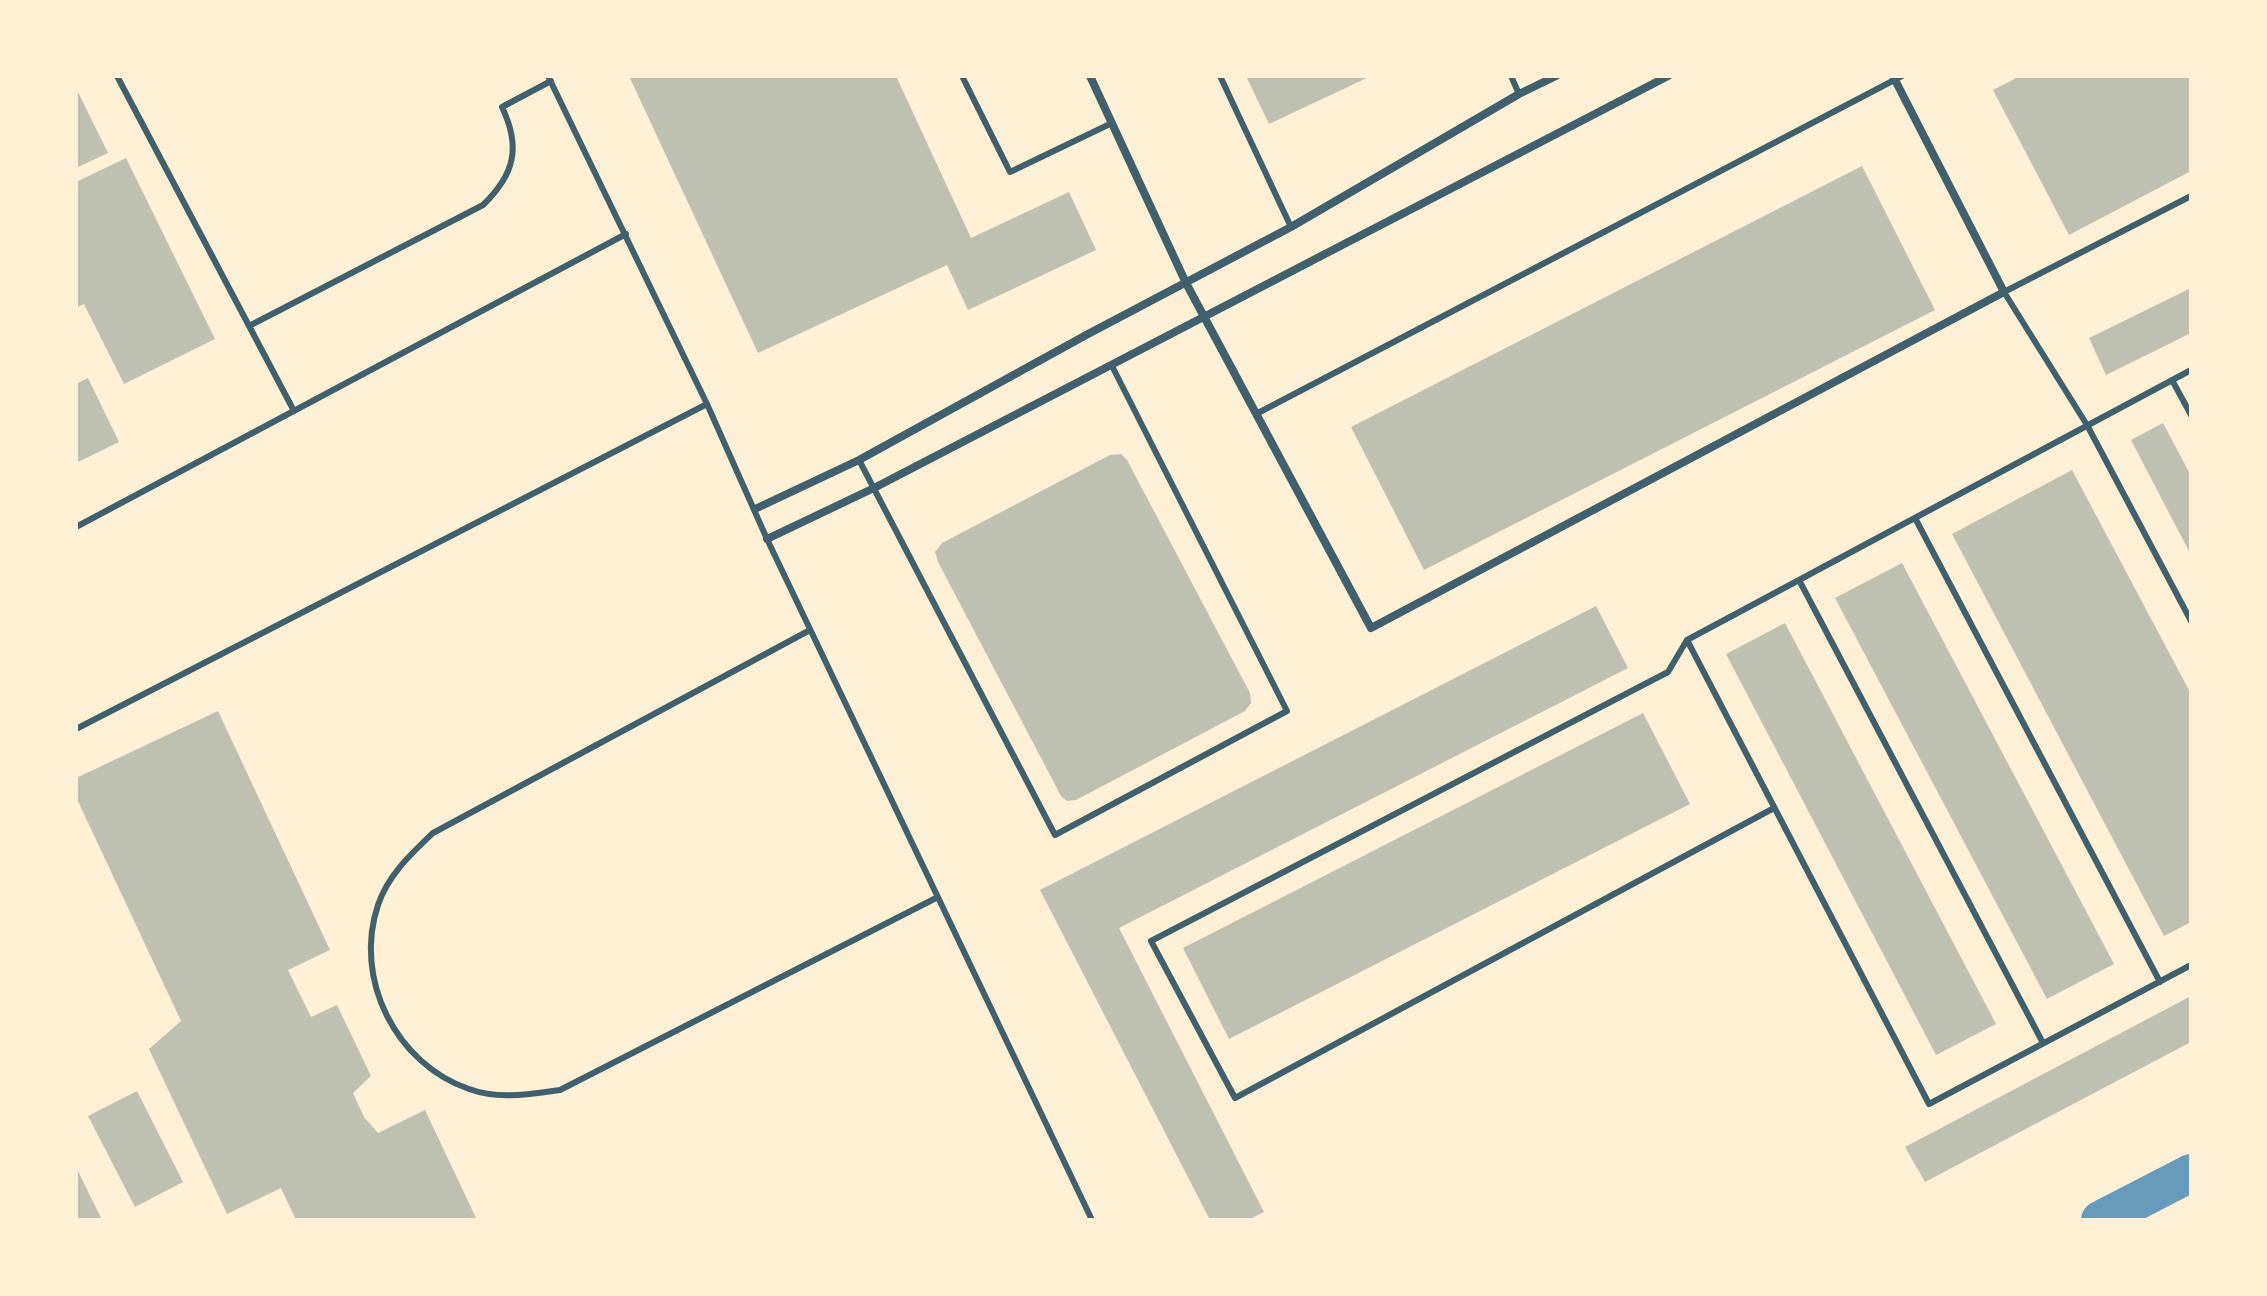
<!DOCTYPE html>
<html>
<head>
<meta charset="utf-8">
<style>
  body { margin:0 }
  #map { position:relative; width:2267px; height:1296px; overflow:hidden; background:#fdf0d5; font-family:Quicksand,sans-serif }
  canvas { display:block }
  .frame { position:absolute; inset:0; border:78px solid #fdf0d5; pointer-events:none }
</style>
</head>
<body>
<div id="map">
<canvas width="2267" height="1296"></canvas>
<div class="frame"></div>
</div>
<script>
const c = document.querySelector('canvas').getContext('2d');
c.lineJoin = 'round';
function strokePath(path, color, width, dash) { c.strokeStyle = color; c.lineWidth = width; c.lineCap = dash ? 'butt' : 'round'; c.setLineDash(dash || []); c.stroke(path); }
function fill(path, color) { c.fillStyle = color; c.fill(path, 'evenodd'); }
const canal = new Path2D(`
  M2100 1220 2191 1173`);
const building = new Path2D(`
  M629 76H896L971 238 1069 192 1096 250 968 310 947 265 758 353Z
  M1246 76H1371L1269 124Z
  M2020 76H2191V171L2069 235 1993 90Z
  M76 88 108 153 76 168Z
  M126 158 215 339 124 384 84 304 76 308V182Z
  M1862 166 1935 310 1424 570 1351 427Z
  M2191 288V333L2106 375 2089 338Z
  M88 378 119 442 76 463V384Z
  M2163 423 2191 476V555L2131 440Z
  M1121 454 1127 460 1250 693 1251 703 1245 711 1076 800 1067 801 1061 796 938 562 935 552 942 543 1110 455Z
  M2072 470 2191 694V922L2164 936 1952 534Z
  M1902 563 2114 964 2047 999 1835 598Z
  M1596 606 1628 668 1119 928 1264 1212 1248 1220H1210L1040 890Z
  M1785 623 1996 1024 1936 1055 1726 654Z
  M218 711 330 950 288 970 311 1017 337 1005 371 1076 353 1093 364 1117 378 1133 425 1110 477 1220H296L281 1188 227 1214 149 1049 181 1021 76 797V778Z
  M1643 713 1690 804 1229 1039 1183 948Z
  M2191 996V1042L1925 1182 1905 1147Z
  M137 1091 183 1182 135 1207 88 1116Z
  M76 1167 102 1220H76Z`);
const service = new Path2D(`
  M117 76 294 411
  M548 76 707 404 767 539 1092 1220
  M962 76 1010 172 1112 123
  M1220 76 1291 227
  M1511 76 1519 94
  M2191 196 2004 292 2087 425 2191 621
  M249 326 483 205C515 174 521 147 502 107L551 81
  M2191 370 1687 640 1929 1104 2191 965
  M2172 380 2191 415
  M1256 414 1902 76
  M859 460 1055 835 1287 711 1112 366
  M1915 518 2160 982
  M76 527 626 234
  M1799 580 2043 1043
  M810 630 433 833C411 854 388 875 378 905 353 979 396 1064 469 1089 499 1100 530 1094 560 1090L938 897
  M1687 640 1668 672 1151 941 1235 1098 1774 808
  M76 729 707 404`);
const minor = new Path2D(`
  M1090 76 1186 283 1371 628 2004 292 1893 76
  M755 509 859 460 1088 334 1291 227 1519 94 1556 76
  M767 539 874 488 1668 76`);
strokePath(canal, '#669bbc', 38);
fill(building, '#bec0b2');
strokePath(service, '#3f606c', 6);
strokePath(minor, '#3f606c', 8);
</script>
</body>
</html>
